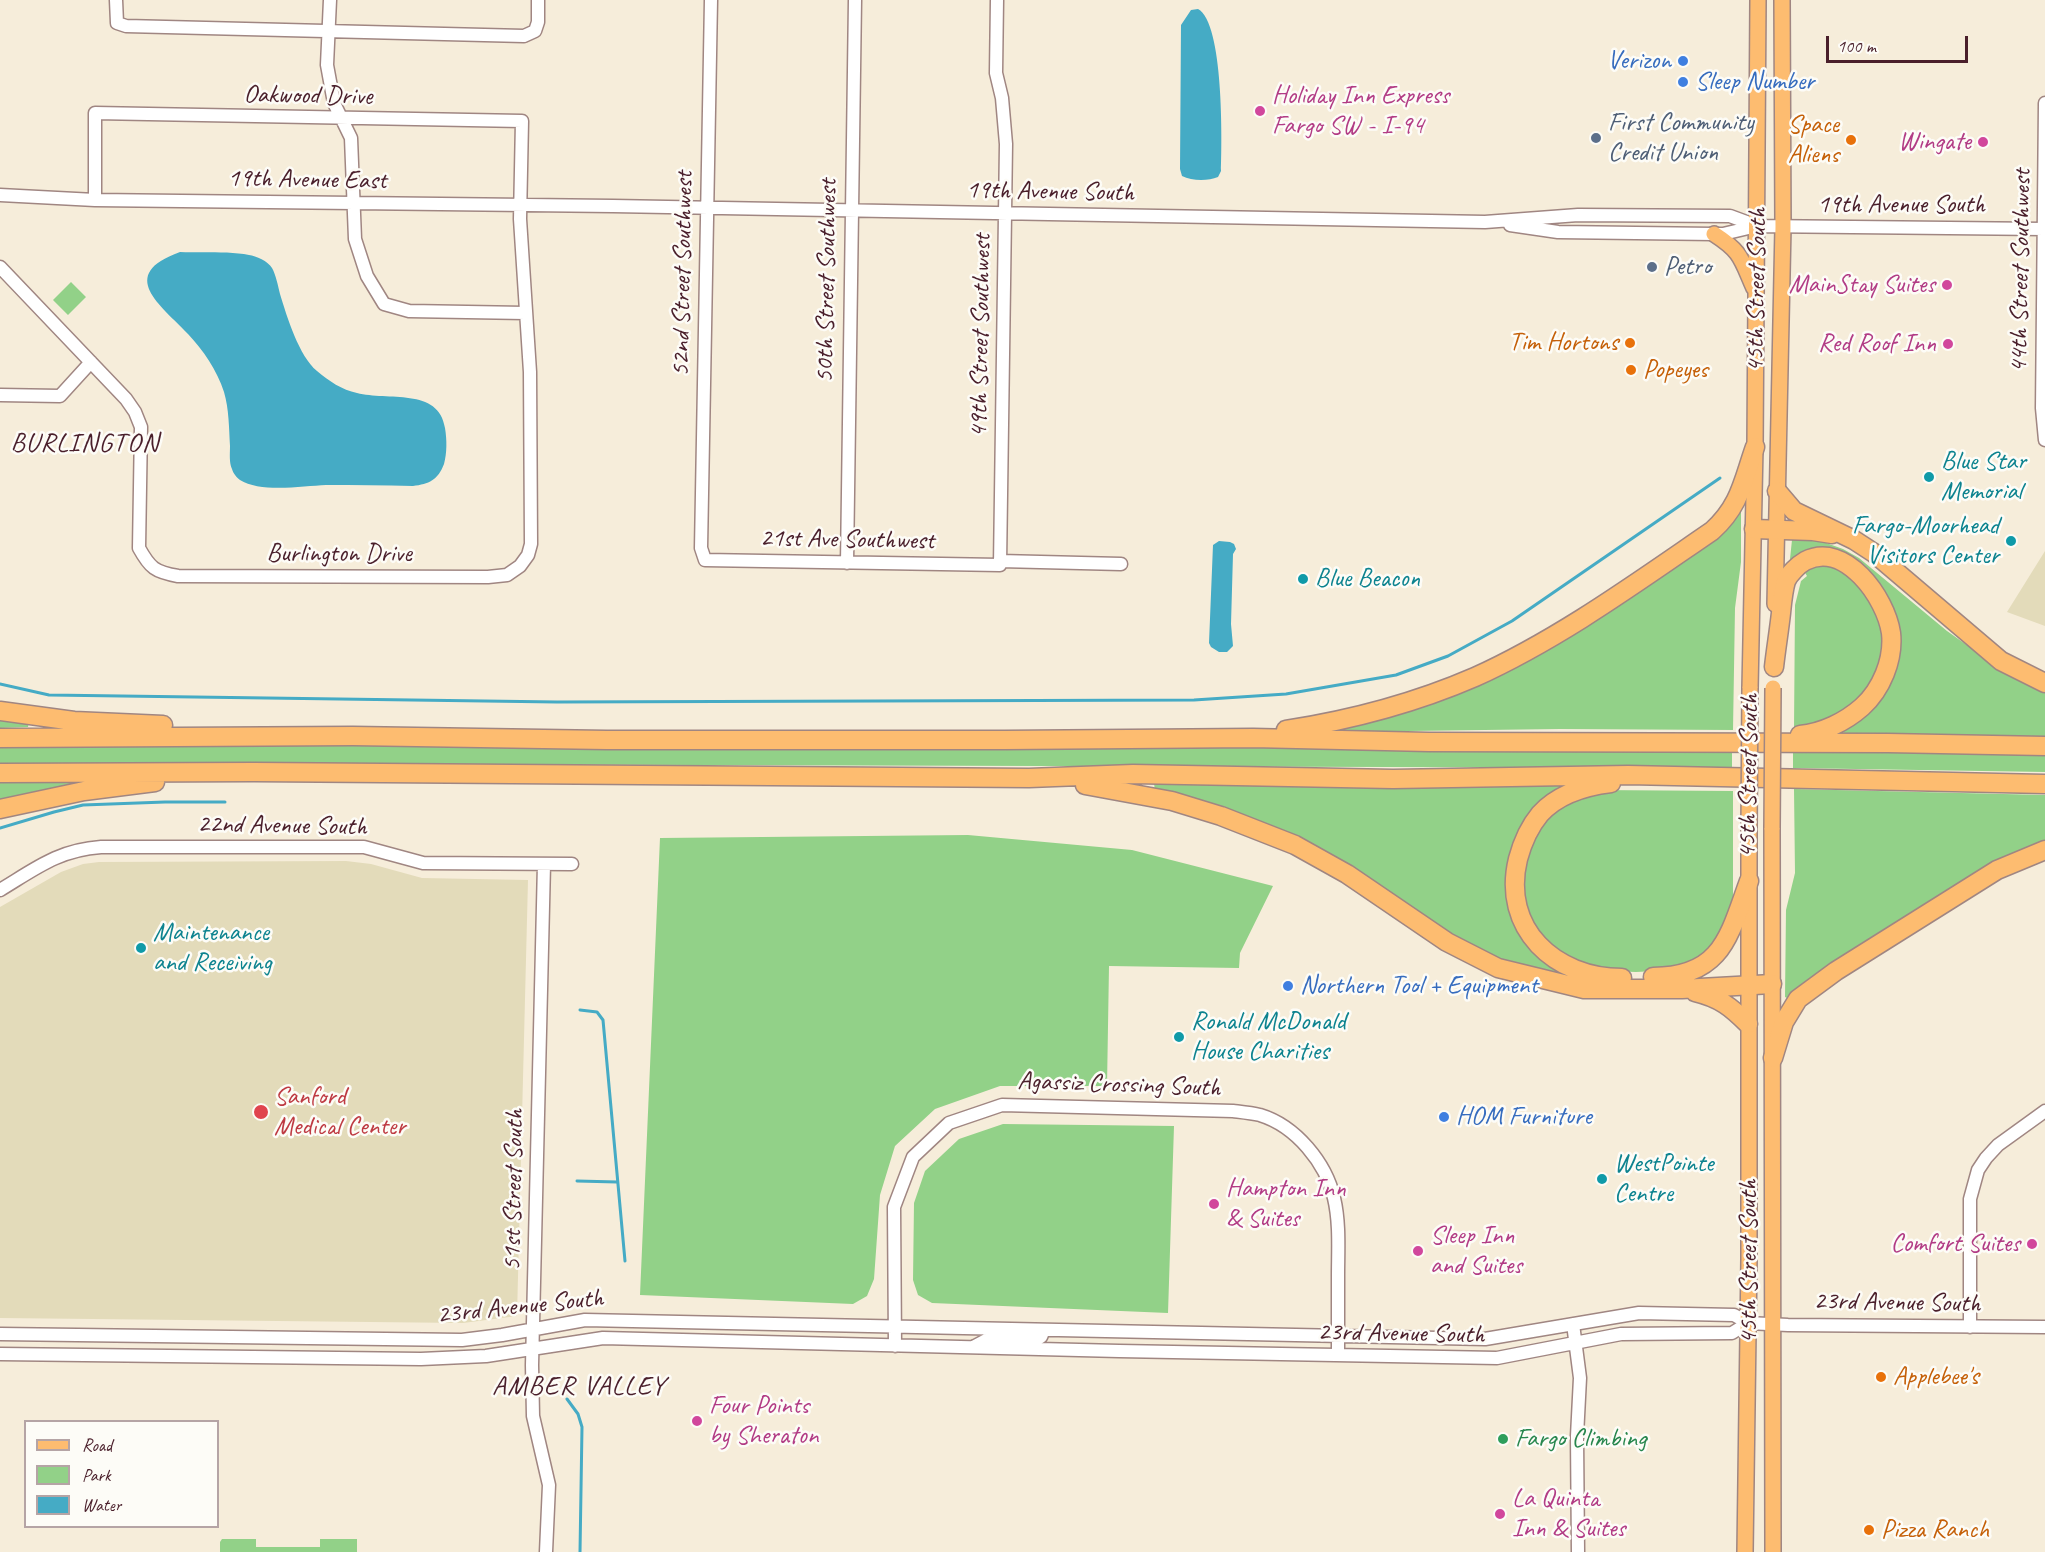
<!DOCTYPE html>
<html>
<head>
<meta charset="utf-8">
<style>
  body { margin:0 }
  #map { position:relative; width:2045px; height:1552px; overflow:hidden; background:#f6edda; font-family:Caveat,sans-serif }
  canvas { display:block }
  .legend { position:absolute; left:24px; top:1420px; width:195px; height:108px; box-sizing:border-box; background:#fdfcf7; border:2px solid #b5a4a5; margin:0; padding:8px 10px; list-style:none; font-size:18px; color:#4a1f2b }
  .legend li { display:flex; align-items:center; gap:12px; height:30px }
  .legend b { width:30px; border:2px solid #b5a4a5 }
  .scale { position:absolute; left:1826px; top:36px; width:142px; height:27px; box-sizing:border-box; border:3px solid #4a1f2b; border-top:0; padding-left:8px; font-size:18px; line-height:21px; white-space:nowrap; color:#4a1f2b; -webkit-text-stroke:4px #fdfcf7; paint-order:stroke }
</style>
</head>
<body>
<div id="map">
<canvas width="2045" height="1552"></canvas>
<ul class="legend">
<li><b style="height:8px;background:#fdbc70"></b>Road</li>
<li><b style="height:16px;background:#92d188"></b>Park</li>
<li><b style="height:16px;background:#45abc5"></b>Water</li>
</ul>
<div class="scale">100 m</div>
</div>
<script>
const c = document.querySelector('canvas').getContext('2d');
c.lineJoin = 'round';
function fill(path, color) { c.fillStyle = color; c.fill(path, 'evenodd'); }
function strokePath(path, color, width, dash) { c.strokeStyle = color; c.lineWidth = width; c.lineCap = dash ? 'butt' : 'round'; c.setLineDash(dash || []); c.stroke(path); }
function label(font, color, halo, rows, align = 'center') {
  c.font = font + ' Caveat,sans-serif'; c.lineWidth = 5; c.setLineDash([]); c.textBaseline = 'middle'; c.strokeStyle = halo; c.fillStyle = color; for (const [text, x, y, turn = 0] of rows) {
    c.save(); c.translate(x, y); c.rotate((+turn || 0) * Math.PI / 180); c.textAlign = isNaN(turn) ? turn : align; if (halo) c.strokeText(text, 0, 0); c.fillText(text, 0, 0); c.restore();
  }
}
const built = new Path2D(`
  M2045 551V626L2007 612Z
  M346 861 371 864 422 878 528 880 517 1316 463 1323 0 1318V907L61 872 83 864 99 862Z`);
const green = new Path2D(`
  M71 282 86 297 68 315 53 300Z
  M1741 504V562L1735 608 1733 730 1560 729 1333 732 1332 726 1451 693Z
  M1815 539 1843 549 1859 558 1947 631 1978 653 2045 690V738L1844 735 1843 729 1896 654 1858 564 1795 563 1790 559 1792 540Z
  M1821 564 1845 569 1876 604 1885 644 1871 690 1836 719 1794 729 1795 605 1801 581 1807 576 1804 571Z
  M0 716 29 721 28 727 0 728Z
  M0 745 1732 749V768L0 763Z
  M1793 749 2045 754V772L1793 768Z
  M71 780 72 786 0 804V781Z
  M1154 783 1560 785 1561 791 1547 799 1510 895 1573 975 1571 981 1515 968 1456 940 1401 903 1155 791Z
  M1794 789 2045 795V843L1789 999 1785 997 1786 910 1795 873Z
  M1595 790 1733 791V897L1731 915 1719 946 1676 970 1636 972 1608 971 1587 968 1549 947 1530 919 1520 889 1529 842 1553 809Z
  M968 835 1132 850 1273 886 1240 953 1239 968 1109 966 1107 1086H1000L935 1109 895 1146 880 1195 874 1279 867 1296 853 1304 640 1295 660 838Z
  M1003 1124 1174 1126 1168 1313 932 1303 918 1295 913 1280 914 1203 925 1171 959 1139Z
  M222 1539H256V1547H320V1539H357V1552H220V1542Z`);
const water = new Path2D(`
  M1198 9C1224 23 1222 142 1221 171L1218 177C1208 181 1192 181 1182 176L1180 169 1181 25 1191 10Z
  M180 252C201 253 229 251 249 255 256 256 268 261 272 268 276 275 278 286 280 294 287 317 299 356 317 371 329 381 342 390 357 393 387 401 439 387 445 428 447 440 447 453 444 464 438 480 429 484 413 486 384 485 355 485 326 485 303 486 260 493 240 480 237 478 233 473 232 469 229 463 230 453 230 446 229 428 229 409 224 392 217 370 203 350 188 334 161 305 116 275 180 252Z
  M1219 541 1230 542 1234 544 1236 549 1233 554 1231 624 1233 646 1227 652H1219L1211 647 1209 643 1213 545Z`);
const stream = new Path2D(`
  M0 684 49 695 557 702 1194 700 1286 694 1396 675 1448 656 1512 621 1720 478
  M0 828 54 812 83 805 165 802H225
  M580 1010 597 1012 603 1020 625 1261
  M577 1181 617 1182
  M567 1399 578 1414 582 1427 580 1552`);
const minor = new Path2D(`
  M116 0 117 23 126 26 524 36 535 31 538 22V0
  M330 0 327 65 334 103 351 138 355 239 367 276 384 304 409 311 525 313
  M711 0 701 548 705 560 1000 565 1006 144 1002 98 996 73 997 0
  M2045 103 2042 408 2045 440
  M0 195 95 200 613 206 1485 222 1578 215 1730 216 1757 226
  M1510 225 1558 232 1714 234H1723L1757 226 2044 229
  M0 267 126 399 135 412 141 427 139 548C150 568 155 572 178 576L488 577 507 575 520 566 528 555 531 544 530 372 520 219 522 121 95 113V200
  M0 395 60 396 91 362
  M1000 561 1121 564
  M847 563 855 0
  M544 864 532 1365 533 1416 549 1485 546 1552
  M0 890C35 869 58 850 101 847H364L423 863 572 864
  M1573 1324 1580 1378 1577 1436 1578 1552
  M1970 1327V1199L1978 1170 1986 1158 1998 1145 2045 1111
  M0 1334 462 1340 502 1335 585 1320 1485 1339 1639 1313 1734 1315 1748 1323 1788 1325 2045 1327
  M895 1346 894 1207 913 1157 949 1123 1002 1105 1233 1111C1241 1112 1251 1113 1260 1115 1296 1126 1326 1163 1334 1198 1340 1223 1338 1251 1338 1276 1338 1302 1338 1329 1338 1355
  M973 1347 988 1339 1038 1338 1041 1337 1044 1330
  M0 1354 421 1359 486 1356 603 1338 1119 1351 1497 1358 1621 1334 1732 1333 1748 1323`);
const major = new Path2D(`
  M1714 234C1742 252 1741 259 1754 288
  M1775 604 1783 227 1782 0
  M1750 688 1755 447 1758 0
  M1772 828 1773 1552
  M1745 1552 1749 1259V827`);
const highway = new Path2D(`
  M1777 491 1794 511 1854 540 1874 553 2001 661 2045 683
  M1754 529 1813 531 1832 534
  M1774 667C1776 649 1779 631 1781 613 1782 603 1783 591 1786 581 1789 574 1798 565 1805 561 1845 540 1886 598 1891 633 1894 660 1881 690 1862 707 1845 722 1822 733 1800 735
  M0 711 74 721 163 725
  M1286 730C1351 720 1415 703 1475 677 1559 639 1636 583 1712 531 1740 506 1743 481 1755 447
  M0 738 353 736 607 740H1005L1253 738 1429 742 1888 743 2045 746
  M0 773 254 772 1029 778 1133 774 1393 779 1628 775 2045 784
  M1611 783C1586 786 1558 794 1540 814 1530 826 1522 844 1518 859 1501 929 1555 978 1622 978
  M1085 785 1172 801 1221 816 1295 845 1347 874 1447 942 1498 968 1584 989H1682L1772 984
  M0 809 84 791 155 782
  M1653 977C1722 977 1729 936 1749 881
  M1695 992C1720 998 1731 1007 1748 1024
  M1773 1058 1784 1022 1798 999 1836 971 1997 870 2045 850`);
const majorBridge = new Path2D(`
  M1749 827 1750 688
  M1772 828 1773 688`);
const markers = [
  [1683,61,6,"#3f7fe0"],
  [1683,82,6,"#3f7fe0"],
  [1260,111,6,"#d1479c"],
  [1596,138,6,"#5c6f8a"],
  [1851,140,6,"#e8710a"],
  [1983,142,6,"#d1479c"],
  [1652,267,6,"#5c6f8a"],
  [1947,285,6,"#d1479c"],
  [1630,343,6,"#e8710a"],
  [1948,344,6,"#d1479c"],
  [1631,370,6,"#e8710a"],
  [1929,477,6,"#0f9aa8"],
  [2011,541,6,"#0f9aa8"],
  [1303,579,6,"#0f9aa8"],
  [141,948,6,"#0f9aa8"],
  [1288,986,6,"#3f7fe0"],
  [1179,1037,6,"#0f9aa8"],
  [261,1112,8,"#e0444e"],
  [1444,1117,6,"#3f7fe0"],
  [1602,1179,6,"#0f9aa8"],
  [1214,1204,6,"#d1479c"],
  [2032,1244,6,"#d1479c"],
  [1418,1251,6,"#d1479c"],
  [1881,1377,6,"#e8710a"],
  [697,1421,6,"#d1479c"],
  [1503,1439,6,"#2e9e5b"],
  [1500,1514,6,"#d1479c"],
  [1869,1530,6,"#e8710a"]
];
const shopNames = [
  ["Verizon",1671,61,"right"],
  ["Sleep Number",1695,82],
  ["Northern Tool + Equipment",1300,986],
  ["HOM Furniture",1456,1117]
];
const streetNames = [
  ["Oakwood Drive",308,96,1],
  ["19th Avenue East",307,180,1],
  ["19th Avenue South",1050,192,1],
  ["19th Avenue South",1901,205],
  ["44th Street Southwest",2021,271,-89],
  ["52nd Street Southwest",683,274,-89],
  ["50th Street Southwest",827,281,-89],
  ["45th Street South",1757,290,-89],
  ["49th Street Southwest",981,336,-89],
  ["21st Ave Southwest",847,540,1],
  ["Burlington Drive",339,554],
  ["45th Street South",1749,776,-89],
  ["22nd Avenue South",282,826,1],
  ["Agassiz Crossing South",1119,1085,2],
  ["51st Street South",514,1190,-89],
  ["45th Street South",1749,1262,-90],
  ["23rd Avenue South",1897,1303,1],
  ["23rd Avenue South",520,1307,-6],
  ["23rd Avenue South",1401,1334,1]
];
const hotelNames = [
  ["Holiday Inn Express",1272,96],
  ["Fargo SW - I-94",1272,126],
  ["Wingate",1971,142,"right"],
  ["MainStay Suites",1935,285,"right"],
  ["Red Roof Inn",1936,344,"right"],
  ["Hampton Inn",1226,1189],
  ["& Suites",1226,1219],
  ["Sleep Inn",1430,1236],
  ["and Suites",1430,1266],
  ["Comfort Suites",2020,1244,"right"],
  ["Four Points",709,1406],
  ["by Sheraton",709,1436],
  ["La Quinta",1512,1499],
  ["Inn & Suites",1512,1529]
];
const serviceNames = [
  ["First Community",1608,123],
  ["Credit Union",1608,153],
  ["Petro",1664,267]
];
const foodNames = [
  ["Space",1839,125,"right"],
  ["Aliens",1839,155,"right"],
  ["Tim Hortons",1618,343,"right"],
  ["Popeyes",1643,370],
  ["Applebee's",1893,1377],
  ["Pizza Ranch",1881,1530]
];
const cultureNames = [
  ["Blue Star",1941,462],
  ["Memorial",1941,492],
  ["Fargo-Moorhead",1999,526,"right"],
  ["Visitors Center",1999,556,"right"],
  ["Blue Beacon",1315,579],
  ["Maintenance",153,933],
  ["and Receiving",153,963],
  ["Ronald McDonald",1191,1022],
  ["House Charities",1191,1052],
  ["WestPointe",1614,1164],
  ["Centre",1614,1194]
];
const healthNames = [
  ["Sanford",274,1097],
  ["Medical Center",274,1127]
];
const leisureNames = [
  ["Fargo Climbing",1515,1439]
];
const neighbourhoodNames = [
  ["BURLINGTON",85,444],
  ["AMBER VALLEY",579,1387]
];
fill(built, '#e3dbba');
fill(green, '#92d188');
fill(water, '#45abc5');
strokePath(stream, '#45abc5', 3);
strokePath(minor, '#a08682', 15);
strokePath(major, '#a08682', 18);
strokePath(highway, '#a08682', 21);
strokePath(minor, '#fff', 12);
strokePath(major, '#fdbc70', 15);
strokePath(highway, '#fdbc70', 18);
strokePath(majorBridge, '#a08682', 18, []);
strokePath(majorBridge, '#fdbc70', 15);
for (const [x, y, r, color] of markers) { const dot = new Path2D(); dot.arc(x, y, r, 0, 2 * Math.PI); c.fillStyle = color; c.fill(dot); strokePath(dot, '#fdfcf7', 2); }
label('26px', '#366cbe', '#fdfcf7', shopNames, 'left');
label('26px', '#4a1f2b', '#fdfcf7', streetNames);
label('26px', '#b23c85', '#fdfcf7', hotelNames, 'left');
label('26px', '#4e5e75', '#fdfcf7', serviceNames, 'left');
label('26px', '#c56008', '#fdfcf7', foodNames, 'left');
label('26px', '#0d838f', '#fdfcf7', cultureNames, 'left');
label('26px', '#be3a42', '#fdfcf7', healthNames, 'left');
label('26px', '#27864d', '#fdfcf7', leisureNames, 'left');
c.letterSpacing = '1.5px';
label('27px', '#4a1f2b', '#fdfcf7', neighbourhoodNames);
c.letterSpacing = '0px';
</script>
</body>
</html>
